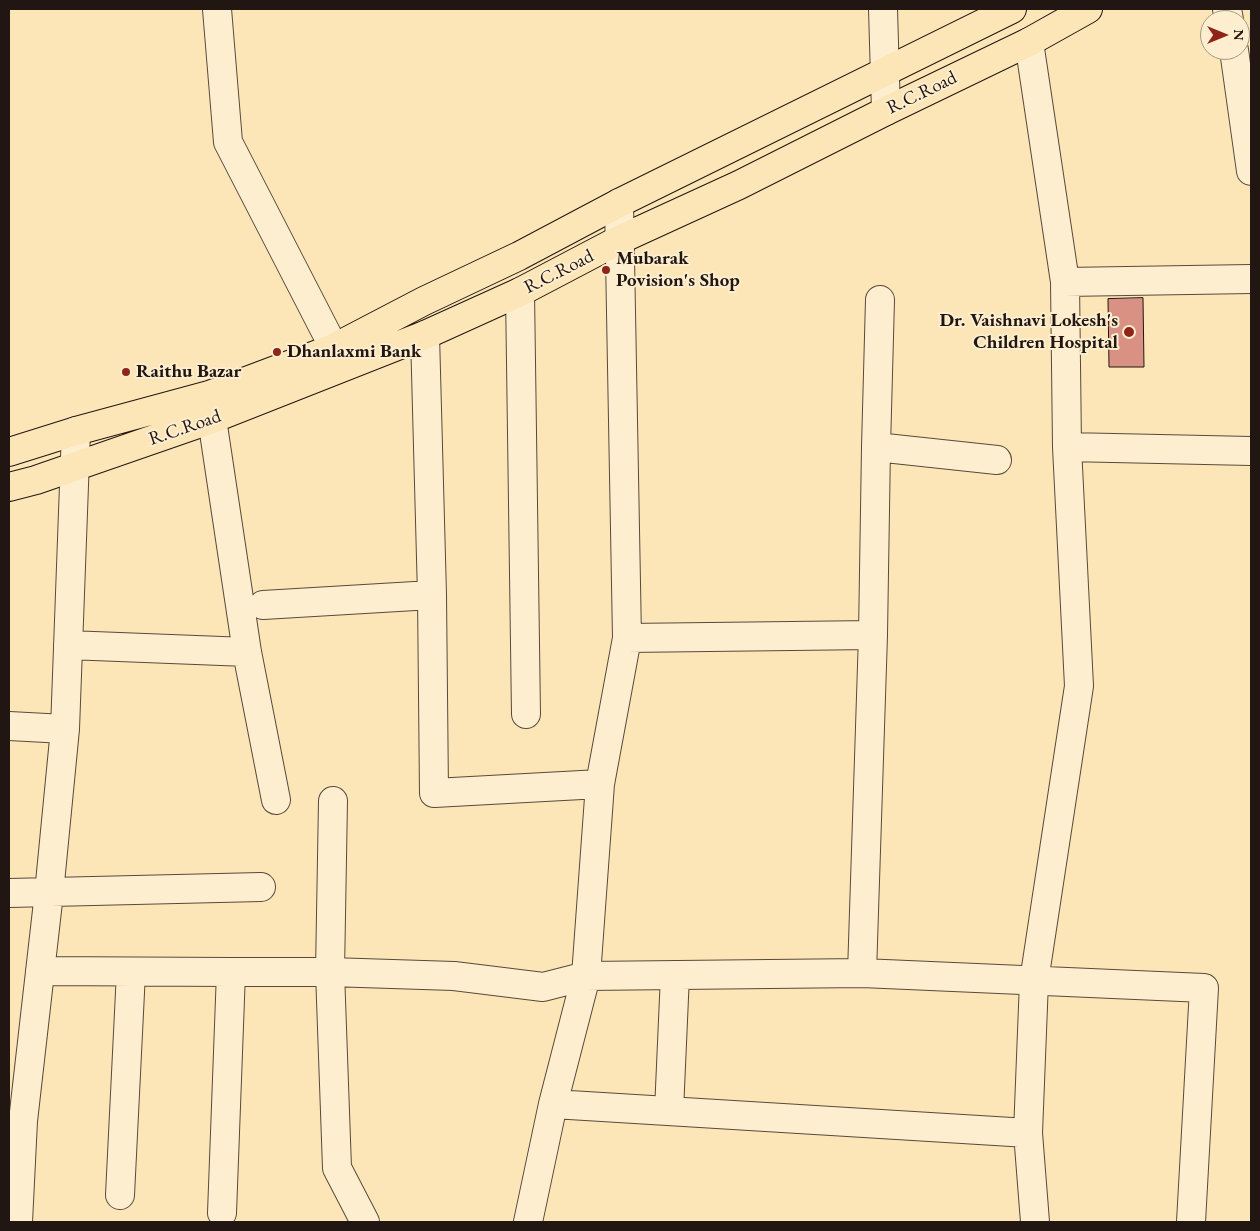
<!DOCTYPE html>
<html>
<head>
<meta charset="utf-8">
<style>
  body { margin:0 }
  #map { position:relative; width:1260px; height:1231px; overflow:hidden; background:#fce5b6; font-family:"EB Garamond",serif }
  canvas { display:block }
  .frame { position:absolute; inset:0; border:10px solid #211611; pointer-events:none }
  .north { position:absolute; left:1200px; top:10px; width:50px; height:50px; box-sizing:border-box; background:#fdeed0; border:1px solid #a59884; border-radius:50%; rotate:90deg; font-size:14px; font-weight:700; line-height:20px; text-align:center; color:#211611 }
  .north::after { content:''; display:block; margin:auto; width:18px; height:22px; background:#8f2418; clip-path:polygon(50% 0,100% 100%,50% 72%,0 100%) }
</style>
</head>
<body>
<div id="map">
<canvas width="1260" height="1231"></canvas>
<div class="frame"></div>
<div class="north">N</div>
</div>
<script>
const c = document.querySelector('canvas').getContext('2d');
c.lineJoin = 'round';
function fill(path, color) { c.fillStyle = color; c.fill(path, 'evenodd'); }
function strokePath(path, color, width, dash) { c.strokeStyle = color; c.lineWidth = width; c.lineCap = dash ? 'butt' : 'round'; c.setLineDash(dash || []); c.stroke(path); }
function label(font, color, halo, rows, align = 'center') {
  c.font = font + ' "EB Garamond",serif'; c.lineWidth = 4; c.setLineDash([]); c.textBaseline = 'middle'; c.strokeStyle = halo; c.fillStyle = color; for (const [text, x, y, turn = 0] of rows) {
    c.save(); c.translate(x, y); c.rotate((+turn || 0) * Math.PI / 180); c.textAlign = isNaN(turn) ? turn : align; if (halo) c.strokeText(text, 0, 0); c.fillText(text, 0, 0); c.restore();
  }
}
const building = new Path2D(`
  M1143 298 1144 367H1109L1108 299Z`);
const minor = new Path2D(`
  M217 9 228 142 334 348
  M883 9 886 111
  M1227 9 1229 20
  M1029 42 1065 282 1067 447 1079 686 1034 981 1028 1133 1035 1222
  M1234 50 1251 171
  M619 203 627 638
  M1065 282 1251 279
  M520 292 526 714
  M425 335 432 595 434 793 600 784
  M212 419 247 652 276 800
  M876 447 880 300
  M1067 447 1251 451
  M263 605 432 595
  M68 645 247 652
  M9 726 65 729
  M333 801 330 972 337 1168 365 1222
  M9 893 261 887
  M40 971 231 972 222 1213
  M231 972H330L454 976 543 987 586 976 862 973 1204 988 1191 1222
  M862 973 873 635 876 447 997 460
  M553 1104 1028 1133
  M669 1111 675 975
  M120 1195 131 972
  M18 1222 23 1121 49 893 65 729 76 431
  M528 1222 553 1104 586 976 600 784 627 638 873 635`);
const major = new Path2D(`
  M9 452 76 431 209 395 334 348 424 301 519 256 619 203 1012 9
  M9 487 36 480 212 419 425 335 520 292 619 240 739 185 886 111 1029 42 1088 9`);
const markers = [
  [606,270,5,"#8f2418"],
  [1129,332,6,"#8f2418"],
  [277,352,5,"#8f2418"],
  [126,372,5,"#8f2418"]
];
const streetNames = [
  ["R.C.Road",922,93,-26],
  ["R.C.Road",559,272,-27],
  ["R.C.Road",185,428,-19]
];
const poiNames = [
  ["Mubarak",616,259],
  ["Povision's Shop",616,281],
  ["Dr. Vaishnavi Lokesh's",1118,321,"right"],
  ["Children Hospital",1118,343,"right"],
  ["Dhanlaxmi Bank",287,352],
  ["Raithu Bazar",136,372]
];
fill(building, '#d99183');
strokePath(building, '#211611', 1);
strokePath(minor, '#584a3a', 30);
strokePath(major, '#211611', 30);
strokePath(minor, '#fdeed0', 28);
strokePath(major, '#fce5b6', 28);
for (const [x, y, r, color] of markers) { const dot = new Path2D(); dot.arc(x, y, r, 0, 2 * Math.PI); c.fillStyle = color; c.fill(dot); strokePath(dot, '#fdeed0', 2); }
label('19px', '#211611', '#fdeed0', streetNames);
label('bold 19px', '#211611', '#fdeed0', poiNames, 'left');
</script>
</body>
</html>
